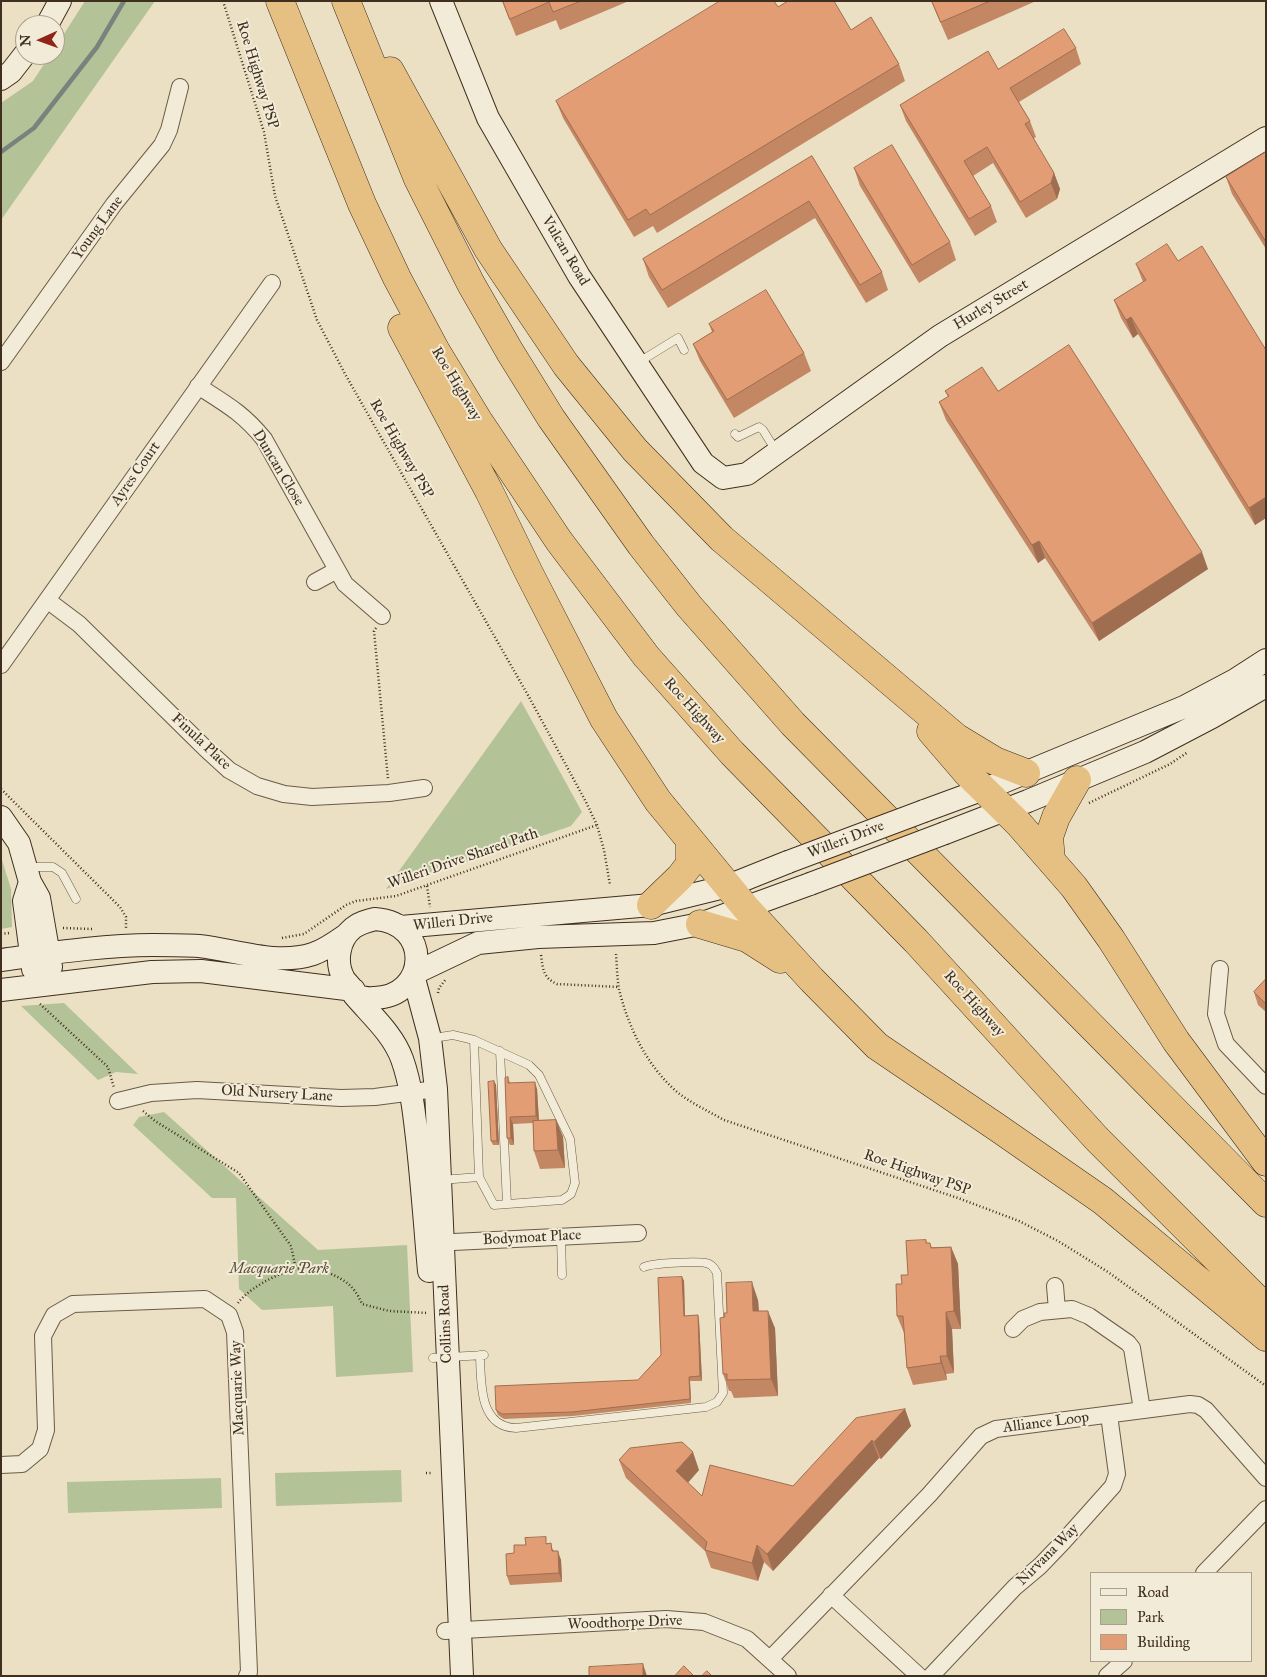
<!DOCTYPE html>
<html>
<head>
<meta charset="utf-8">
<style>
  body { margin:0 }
  #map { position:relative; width:1267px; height:1677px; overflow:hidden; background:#ebe0c3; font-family:"IM FELL Great Primer",serif }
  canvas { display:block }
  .frame { position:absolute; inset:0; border:2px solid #402f1e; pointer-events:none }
  .legend { position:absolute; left:1090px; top:1572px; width:162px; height:90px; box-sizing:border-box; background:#f2ebd8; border:1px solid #aba08e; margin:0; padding:6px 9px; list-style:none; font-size:15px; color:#402f1e }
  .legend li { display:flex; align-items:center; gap:10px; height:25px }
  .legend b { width:25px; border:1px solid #aba08e }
  .north { position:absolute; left:15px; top:15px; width:50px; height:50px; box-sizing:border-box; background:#f2ebd8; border:1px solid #aba08e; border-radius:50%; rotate:268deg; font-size:14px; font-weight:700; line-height:20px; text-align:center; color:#402f1e }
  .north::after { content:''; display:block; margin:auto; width:18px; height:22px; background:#8f2418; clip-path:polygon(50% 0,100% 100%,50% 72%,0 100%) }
</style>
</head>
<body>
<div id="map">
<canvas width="1267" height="1677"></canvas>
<div class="frame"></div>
<ul class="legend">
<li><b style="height:6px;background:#f2ebd8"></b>Road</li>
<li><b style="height:14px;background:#b3c397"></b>Park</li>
<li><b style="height:14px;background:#e39d74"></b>Building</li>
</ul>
<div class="north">N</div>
</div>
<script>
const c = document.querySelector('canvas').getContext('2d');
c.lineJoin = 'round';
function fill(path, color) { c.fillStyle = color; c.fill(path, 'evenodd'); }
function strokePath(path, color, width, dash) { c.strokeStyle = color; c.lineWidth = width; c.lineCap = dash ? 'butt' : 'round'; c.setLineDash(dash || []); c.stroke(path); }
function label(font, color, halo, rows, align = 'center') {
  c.font = font + ' "IM FELL Great Primer",serif'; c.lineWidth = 4; c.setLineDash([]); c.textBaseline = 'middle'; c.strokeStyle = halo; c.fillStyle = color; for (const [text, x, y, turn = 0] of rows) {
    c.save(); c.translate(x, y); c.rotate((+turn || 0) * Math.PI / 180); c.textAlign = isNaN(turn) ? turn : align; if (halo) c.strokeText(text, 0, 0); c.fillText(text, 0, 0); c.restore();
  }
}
const green = new Path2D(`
  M85 1H155L1 220V103L33 81 50 55H55V48Z
  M521 701 582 812 571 826 386 889Z
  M1 857 11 889 12 927 1 929Z
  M64 1003 138 1074 116 1072 98 1080 21 1006Z
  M164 1112 318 1250 407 1245 413 1372 336 1377 333 1306 262 1310 239 1289 236 1198H212L133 1125 139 1117Z
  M401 1470 402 1502 276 1506 275 1473Z
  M221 1478 222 1508 68 1513 67 1482Z`);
const stream = new Path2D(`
  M1 152 34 128 97 47 124 1`);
const path = new Path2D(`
  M223 1 264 132 275 196 317 320 345 374 529 697 586 802 597 825 604 850 610 885
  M376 628 374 631 388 779
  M1 789 120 907 126 917V929
  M1089 803 1170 764 1188 752
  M427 886 430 907
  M63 928 92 929
  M1 934 10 933
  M282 938 304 934 346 905 356 901 396 896 597 825
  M616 954C617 965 617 978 619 989 628 1027 647 1066 677 1092 691 1103 708 1111 724 1120L958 1198 1019 1221 1058 1241 1108 1272 1266 1386
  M541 955C543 969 543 978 557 984L619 987
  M438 993 439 988 446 979
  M40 1004 108 1067 114 1088
  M143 1111 155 1121 239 1173 291 1246 296 1269
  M238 1303C251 1285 294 1264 316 1267 319 1268 324 1271 327 1272 345 1280 354 1285 362 1304L389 1311 428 1313
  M426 1473H431`);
const lane = new Path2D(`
  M639 362 678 338 684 350
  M735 434 738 437 759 427 763 430 776 451
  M28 867H53L62 873 76 899
  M433 1038 453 1035 474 1040 529 1065 539 1075 570 1139 575 1183 571 1194 562 1200 494 1205 479 1177 441 1180
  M474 1040 479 1177
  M500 1051 507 1204
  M561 1237 562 1275
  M480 1355C481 1383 479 1427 516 1428L706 1407 717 1402 723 1393 717 1273C714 1268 712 1264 706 1263 697 1261 652 1263 644 1267
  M433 1358 484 1355`);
const street = new Path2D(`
  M1 362 114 204 162 145 169 130 180 87
  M198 386C226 404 243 413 264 439L345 584 382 616
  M315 582 337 570
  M47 600 79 624 206 749 229 770 257 786 284 794 312 797 389 793 424 788
  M1 665 272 283
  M1220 969 1216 1014 1226 1044 1266 1086
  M118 1101 151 1093 197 1090 341 1098 375 1097 436 1089
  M433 1243 638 1233
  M1055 1286 1057 1310
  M1013 1329 1023 1319 1040 1312 1072 1309 1089 1316 1128 1343 1132 1348 1142 1410
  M1 1465 22 1464 40 1449 46 1430 43 1336 54 1315 73 1304 205 1299 229 1315 235 1332 249 1672 247 1676
  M1204 1573 1266 1509
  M831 1595 919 1676
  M445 1631 666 1619 704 1622 747 1639 788 1676
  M770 1659 929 1495 981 1436 996 1429 1190 1404 1198 1405 1206 1410 1266 1478
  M931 1676 1015 1587 1040 1566 1063 1542 1113 1486 1117 1474 1109 1415
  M1107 1676 1124 1661`);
const secondary = new Path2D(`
  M441 1 488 118 579 276 703 463 723 478 747 474 940 336 1266 138
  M47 25 60 1
  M1 79 11 72 25 54
  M924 811 1003 782 1184 707 1235 680 1266 660
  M1 817 19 843 30 882 39 898 51 967
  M945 833 1028 801 1145 752 1212 717 1266 686
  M30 882 24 901 33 969
  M375 919C432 923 429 997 374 998 367 999 361 997 354 995 354 988 348 985 344 979 335 963 338 940 353 928 359 923 367 921 375 919Z
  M401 927 651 905 728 886 788 862
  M1 960C52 953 103 945 153 945 169 945 184 945 199 946 236 950 276 966 313 954 325 950 336 942 346 935
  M415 973 478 943 538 937 654 933 700 924 810 884
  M413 975 430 1038 436 1089 462 1676
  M1 990 152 972 201 971 354 990
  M354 995C371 1015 393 1034 402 1059 411 1084 414 1112 417 1138 422 1182 425 1226 429 1271`);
const highway = new Path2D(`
  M280 1 362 204 397 278 436 351 478 420 559 541 646 656 732 753 916 941 1097 1139 1266 1308
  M346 1 418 179 471 284 510 352 551 418 641 545 689 606 793 724 1266 1203
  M390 71 488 249 566 365 635 450 722 539 957 738 995 761 1026 773
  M402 328 489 491 529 573 604 719 658 801 746 908 812 980 877 1046 998 1128 1103 1201 1266 1337
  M931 731 968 774 1019 824 1074 887 1111 939 1176 1041 1266 1162
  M1051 860 1049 837 1056 817 1077 780
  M651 905 680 877 690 864V841
  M700 924 747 938 780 959`);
const secondaryBridge = new Path2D(`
  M788 862 924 811
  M810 884 945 833`);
const wall = new Path2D(`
  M502 1H629L560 30 556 20 516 36Z
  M931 1H1036L948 40Z
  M778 7 851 30 899 64 905 81 657 233 653 226 634 237 563 118 556 101Z
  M1076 48 1081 64 1019 102 1030 121 1036 137 1033 139 1054 173 1060 189 1057 199 1026 218 993 163 973 176 991 206 997 222 975 236 906 121 900 105 998 69Z
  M1266 152V249L1232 194 1226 177Z
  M812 156 882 272 888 290 866 303 815 218 668 308 649 277 643 259Z
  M854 168 950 242 956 260 919 283 860 186Z
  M1178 261 1266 350V518L1255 525 1138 334 1133 338 1121 318 1114 300 1143 282 1136 264Z
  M709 324 804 353 811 371 734 418 700 361 693 344 712 332Z
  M945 391H998L1208 569 1099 641 1045 558 1038 563 946 420 939 402 948 397Z
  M1266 979V1012L1258 1005 1254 992Z
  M508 1077 510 1083 537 1089 539 1120H556L563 1137 565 1168 540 1169 534 1151 533 1123 513 1124 514 1145H510L507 1138Z
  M494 1081 496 1085 499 1145H493L491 1141Z
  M926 1240 927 1243 932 1247H951L958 1264 961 1329H952L954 1373 946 1374 947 1380 913 1385 907 1368 904 1333 897 1316 902 1284 908 1275Z
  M682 1277 684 1281 685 1316 699 1320 702 1381H690L691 1403 573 1416 504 1419 498 1415 496 1410 638 1380 661 1355Z
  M758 1300 759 1311 775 1328 778 1396 734 1398 731 1391H729L723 1374 725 1317 727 1313Z
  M905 1409 911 1426 881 1459 879 1458 773 1571 764 1562 758 1581 711 1568 705 1551 626 1478 619 1460 699 1470 688 1483 702 1496 793 1486Z
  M548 1543 561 1560 562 1582 510 1585 507 1576 514 1553Z`);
const shadedWall = new Path2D(`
  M1054 173 1060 189 1057 199 1051 183Z
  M1131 317 1138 334 1133 338 1126 320Z
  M1266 497V518L1255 525 1249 508Z
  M1039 541 1045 558 1038 563 1032 545Z
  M1202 552 1208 569 1099 641 1092 623Z
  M494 1081 496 1085 499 1145 497 1141Z
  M535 1082 537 1089 539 1123 536 1116Z
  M510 1117 513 1124 514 1145 511 1138Z
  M556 1120 563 1137 565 1168 558 1150Z
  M951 1247 958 1264 961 1329 954 1311Z
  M682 1277 684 1281 685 1320 684 1316Z
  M752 1282 758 1300 760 1329 753 1311Z
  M768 1311 775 1328 778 1396 771 1379Z
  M946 1312 952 1329 954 1373 947 1356Z
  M698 1315 699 1320 702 1381 700 1376Z
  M940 1356 946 1374 947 1380 941 1363Z
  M689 1377 690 1381 691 1403 690 1399Z
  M905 1409 911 1426 881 1459 874 1442Z
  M872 1440 879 1458 773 1571 767 1554Z
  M693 1452 699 1470 682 1489 676 1471Z
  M757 1545 764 1562 758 1581 752 1563Z
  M558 1551 561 1560 562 1582 559 1573Z
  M643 1664 647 1676H643Z`);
const building = new Path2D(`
  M503 1H581L553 12 549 2 510 19Z
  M720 1H774L778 7 788 1H834L851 30 871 17 899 64 650 215 646 209 628 220 556 101Z
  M932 1H990L941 22Z
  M1064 29 1076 48 1010 88 1030 121 1025 124 1054 173 1051 183 1020 202 987 147 964 161 991 206 969 219 900 105 988 51 998 69Z
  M892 145 950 242 912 265 854 168Z
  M1266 152V242L1226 177Z
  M812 156 882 272 860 285 809 201 662 290 643 259Z
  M1167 244 1178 261 1202 246 1266 350V497L1249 508 1131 317 1126 320 1114 300 1146 280 1136 264Z
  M766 290 804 353 727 400 693 344 714 331 709 324Z
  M1069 345 1202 552 1092 623 1039 541 1032 545 939 402 949 396 945 391 982 367 998 391Z
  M1266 979V1004L1254 992Z
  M508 1077V1083L535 1082 536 1116 510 1117 511 1138H507L505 1078Z
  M494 1081 497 1141H491L488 1082Z
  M556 1120 558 1150 534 1151 533 1121Z
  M926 1240V1243H930L931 1248 951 1247 954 1311 946 1312 947 1356H940L941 1363 907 1368 903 1316H897L896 1284H902L901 1275H908L906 1241Z
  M682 1277 684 1316 698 1315 700 1376 689 1377 690 1399 572 1412 502 1414 496 1410 495 1386 638 1380 661 1355 658 1278Z
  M752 1282 753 1311H768L771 1379 727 1380V1374H723L720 1318 725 1317 724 1313H727L726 1283Z
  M905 1409 874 1442 872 1440 767 1554 757 1545 752 1563 705 1550 707 1542 619 1460 630 1448 682 1442 693 1452 676 1471 702 1496 710 1465 793 1486 856 1418Z
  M546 1537V1544L551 1543 552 1551H558L559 1573 507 1576 506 1554 514 1553V1545H526L525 1538Z
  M643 1664V1676H589V1667Z
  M684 1666 694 1676H675Z
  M707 1671 712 1676H702Z`);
const streetNames = [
  ["Roe Highway PSP",257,75,73],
  ["Young Lane",98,228,-54],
  ["Vulcan Road",565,251,59],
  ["Hurley Street",991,305,-31],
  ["Roe Highway",456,384,59],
  ["Roe Highway PSP",401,449,60],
  ["Duncan Close",278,468,59],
  ["Ayres Court",136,474,-55],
  ["Roe Highway",694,711,48],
  ["Finula Place",201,742,43],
  ["Willeri Drive",846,840,-21],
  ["Willeri Drive Shared Path",463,859,-19],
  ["Willeri Drive",453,922,-6],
  ["Roe Highway",974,1004,48],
  ["Old Nursery Lane",277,1094,3],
  ["Roe Highway PSP",917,1173,19],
  ["Bodymoat Place",532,1238,-3],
  ["Collins Road",446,1324,-92],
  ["Macquarie Way",238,1388,-92],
  ["Alliance Loop",1046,1423,-7],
  ["Nirvana Way",1048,1555,-45],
  ["Woodthorpe Drive",625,1623,-2]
];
const parkNames = [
  ["Macquarie Park",279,1269]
];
fill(green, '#b3c397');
strokePath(stream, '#77837c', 4.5);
strokePath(lane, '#6b5b47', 9);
strokePath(street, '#6b5b47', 18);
strokePath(secondary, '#402f1e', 24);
strokePath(highway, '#402f1e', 29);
strokePath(path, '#402f1e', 2.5, [1, 2.5]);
strokePath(lane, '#f2ebd8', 8);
strokePath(street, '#f2ebd8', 16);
strokePath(secondary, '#f2ebd8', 22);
strokePath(highway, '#e6c082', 28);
strokePath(secondaryBridge, '#402f1e', 24, []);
strokePath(secondaryBridge, '#f2ebd8', 22);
fill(wall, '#c38764');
fill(shadedWall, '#9f6e51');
fill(building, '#e39d74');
strokePath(building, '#9f6e51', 1);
label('15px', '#402f1e', '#f2ebd8', streetNames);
label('italic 15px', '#574d36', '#f2ebd8', parkNames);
</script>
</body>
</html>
